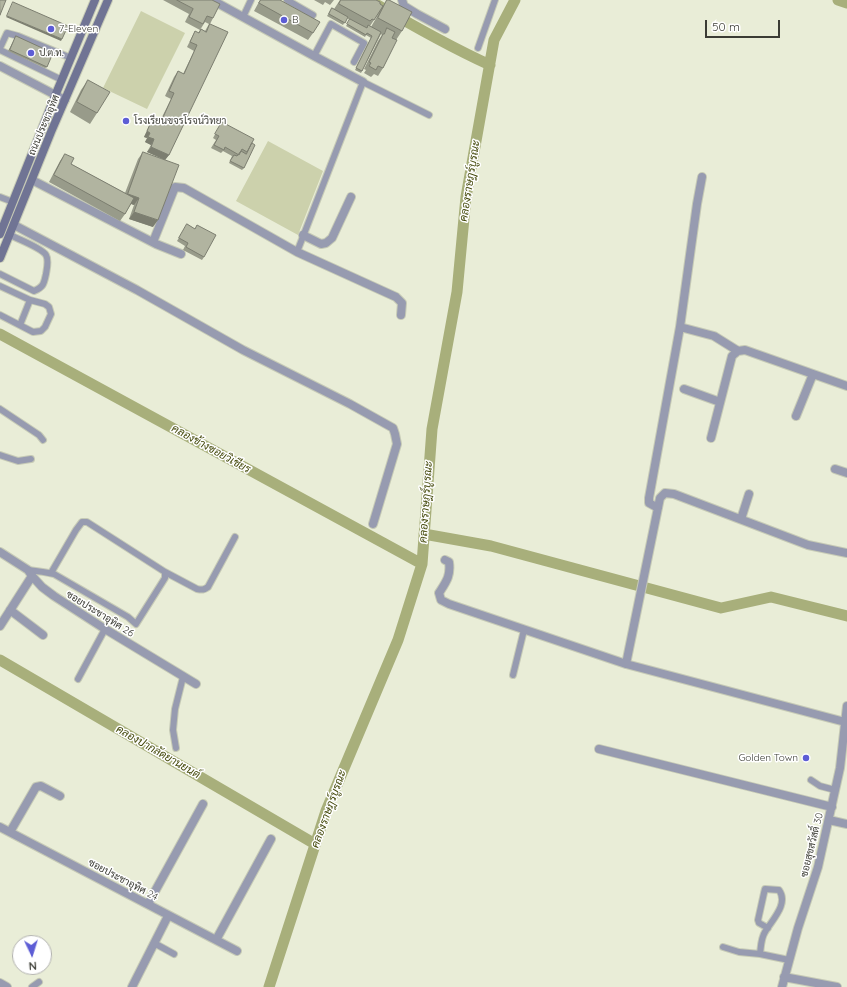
<!DOCTYPE html>
<html>
<head>
<meta charset="utf-8">
<style>
  body { margin:0 }
  #map { position:relative; width:847px; height:987px; overflow:hidden; background:#e9edd7; font-family:Quicksand,sans-serif }
  canvas { display:block }
  .north { position:absolute; left:12px; top:935px; width:40px; height:40px; box-sizing:border-box; background:#fff; border:1px solid #b1b1ae; border-radius:50%; rotate:176deg; font-size:11px; font-weight:700; line-height:16px; text-align:center; color:#3b3c34 }
  .north::after { content:''; display:block; margin:auto; width:14px; height:18px; background:#5d5dd5; clip-path:polygon(50% 0,100% 100%,50% 72%,0 100%) }
  .scale { position:absolute; left:705px; top:20px; width:75px; height:18px; box-sizing:border-box; border:2px solid #3b3c34; border-top:0; padding-left:5px; font-size:12px; line-height:14px; white-space:nowrap; color:#3b3c34; -webkit-text-stroke:3px #fff; paint-order:stroke }
</style>
</head>
<body>
<div id="map">
<canvas width="847" height="987"></canvas>
<div class="north">N</div>
<div class="scale">50 m</div>
</div>
<script>
const c = document.querySelector('canvas').getContext('2d');
c.lineJoin = 'round';
function fill(path, color) { c.fillStyle = color; c.fill(path, 'evenodd'); }
function strokePath(path, color, width, dash) { c.strokeStyle = color; c.lineWidth = width; c.lineCap = dash ? 'butt' : 'round'; c.setLineDash(dash || []); c.stroke(path); }
function label(font, color, halo, rows, align = 'center') {
  c.font = font + ' Quicksand,Sarabun,sans-serif'; c.lineWidth = 3; c.setLineDash([]); c.textBaseline = 'middle'; c.strokeStyle = halo; c.fillStyle = color; for (const [text, x, y, turn = 0] of rows) {
    c.save(); c.translate(x, y); c.rotate((+turn || 0) * Math.PI / 180); c.textAlign = isNaN(turn) ? turn : align; if (halo) c.strokeText(text, 0, 0); c.fillText(text, 0, 0); c.restore();
  }
}
const green = new Path2D(`
  M141 11 185 33 147 109 103 88Z
  M268 141 323 171 298 235 236 201Z`);
const canal = new Path2D(`
  M369 0C408 23 448 46 490 65
  M838 0 847 3
  M0 334 422 564
  M424 534 491 546 721 608 771 597 847 616
  M0 660 315 844
  M269 987 326 811 398 640 422 564 432 429 457 292 466 197 494 40 515 0`);
const service = new Path2D(`
  M287 0 313 15
  M243 17 251 0
  M0 48 7 33 18 36 71 58
  M478 48 495 0
  M0 50 62 80
  M314 56 331 24 364 43 354 62
  M0 197 13 202
  M297 252 363 82 429 115
  M0 274 34 291C44 287 44 283 46 274 47 268 49 260 46 255 42 248 18 239 10 235
  M0 286 30 300 45 304 49 307 51 314 45 327 41 331 33 332 0 315
  M20 325 30 300
  M0 409 39 435 43 440
  M0 455 18 461 31 459
  M28 570C37 571 45 572 54 574L128 617 136 624 165 578V572L87 522H82L76 530 51 573
  M165 572 197 589C202 590 204 590 208 587L235 537
  M513 675 524 630
  M78 679 105 629
  M176 748 173 730 175 709 183 677
  M811 780 820 786 835 790
  M768 928 759 923 758 920 764 893 765 889 779 890C789 904 772 920 765 932 761 938 761 946 760 954L789 960
  M154 943 174 954
  M723 947 739 952 760 954
  M32 987 39 982`);
const minor = new Path2D(`
  M212 0 314 56 363 82
  M402 0 404 6 417 14 445 29
  M0 66 65 100
  M32 180 156 244 181 254
  M14 225 137 290 243 350 350 404 393 428 395 434 397 444 373 524
  M303 235 321 244 326 243 332 238 351 197
  M153 242 175 187 184 188 297 252 396 297 402 303 401 315
  M680 327 714 336 738 351
  M684 389 720 402
  M796 416 813 374
  M711 438 732 356 738 351 745 350 847 386
  M835 469 847 473
  M658 508 649 503V498L680 327 697 204 702 177
  M741 519 749 494
  M0 552 28 570 32 576 42 587 54 596 105 629 196 684
  M445 560 449 562C451 576 446 582 439 593L441 600 449 604 626 664 845 722
  M10 610 43 635
  M0 626 32 576
  M626 664 660 498 665 493 674 494 808 545 847 553
  M599 749 832 807
  M829 820 847 824
  M0 827 237 951
  M10 832 36 787 41 786 60 796
  M148 904 203 804
  M216 940 271 839
  M784 977 837 987
  M0 983 7 987
  M132 987 168 916
  M782 987 798 928 818 867 840 768 847 706`);
const secondary = new Path2D(`
  M0 234 55 96 95 0
  M0 258 51 132 108 0`);
const wall = new Path2D(`
  M163 0H212L213 18 210 24 169 155 165 160 147 152 151 145 145 142 147 138 144 137 149 126 152 120 159 123 171 99 165 96 174 77 178 71 183 74 194 51 187 47 195 31 198 33 201 29 205 31 209 24 205 22 200 30 185 22 189 14Z
  M260 0H280L313 33 308 40 254 11Z
  M314 0H334L330 5 325 2 323 5Z
  M340 0H376L380 4 381 9 387 0 402 31 396 40 383 68 378 76 374 74 371 77 364 73 366 70 364 69 378 41 382 35 381 34 361 73 355 70 371 38 366 35 365 37 346 26 350 20 347 18 343 25 327 16 332 8 334 9ZM379 13 371 27 370 26 374 20Z
  M16 36 47 67 45 68 8 51Z
  M88 80 97 113 90 124 70 112 81 90Z
  M222 122 252 143 244 168 242 170 229 163 232 156 223 151 221 153 211 148 216 140 213 138Z
  M143 152 153 227 129 219 134 205 131 204 125 214 120 221 49 182 60 161 65 154 71 164 125 193 138 159Z
  M187 224 195 229 197 225 204 257 202 260 183 250 185 246 177 241Z`);
const shadedWall = new Path2D(`
  M7 16 62 39 61 41 6 17Z
  M147 131 150 133 147 138 144 137Z
  M148 137 154 139 151 145 145 142Z
  M151 147 169 155 165 160 147 152Z
  M128 194 139 198 134 205 123 201Z
  M134 212 158 220 153 227 129 219Z`);
const building = new Path2D(`
  M0 0H6L0 15Z
  M177 0H212L220 4 213 18 207 16 203 24 189 17 193 9Z
  M261 0H280L320 22 313 33 259 3Z
  M341 0H376L380 2V4L383 6 374 20 372 19 370 21 339 4Z
  M387 0H389L412 12 402 31 378 18Z
  M13 2 68 26 62 39 7 16Z
  M332 8 348 17 345 23 329 14Z
  M350 19 367 28 368 25 381 32 362 71 356 68 372 36 367 33 366 35 347 24Z
  M210 24 228 32 169 155 151 147 154 139 148 137 150 133 147 131 152 120 160 124 174 93 169 91 178 71 184 74 197 45 190 42 195 31 199 33 201 29 206 32Z
  M387 28 395 32 392 38 397 40 383 68 378 66 376 70 369 66 371 63 369 62 383 34H384Z
  M16 36 53 53 47 67 10 50Z
  M88 80 110 92 97 113 77 102Z
  M222 122 254 139 247 152 242 149 239 155 225 147 224 150 214 145 219 136 215 134Z
  M252 143 255 145 244 168 230 161 234 155 237 156 241 151 246 154Z
  M143 152 179 165 158 220 134 212 139 198 128 194Z
  M65 154 74 158 71 164 134 198 125 214 54 175Z
  M187 224 195 229 197 225 216 235 204 257 186 247 188 243 179 238Z`);
const markers = [
  [284,20,4,"#5d5dd5"],
  [51,29,4,"#5d5dd5"],
  [31,53,4,"#5d5dd5"],
  [126,121,4,"#5d5dd5"],
  [806,758,4,"#5d5dd5"]
];
const poiNames = [
  ["B",292,20],
  ["7-Eleven",59,29],
  ["ป.ต.ท.",39,53],
  ["โรงเรียนขจรโรจน์วิทยา",134,121],
  ["Golden Town",798,758,"right"]
];
const streetNames = [
  ["ถนนประชาอุทิศ",44,125,-67],
  ["ซอยประชาอุทิศ 26",100,614,32],
  ["ซอยสุขสวัสดิ์ 30",812,845,-76],
  ["ซอยประชาอุทิศ 24",123,880,28]
];
const waterNames = [
  ["คลองราษฎร์บูรณะ",470,181,-81],
  ["คลองข้างซอยวิเชียร",211,449,29],
  ["คลองราษฎร์บูรณะ",426,502,-86],
  ["คลองปากลัดยานยนต์",158,752,30],
  ["คลองราษฎร์บูรณะ",329,809,-70]
];
fill(green, '#ccd1ac');
strokePath(canal, '#a8af7b', 11);
strokePath(service, '#c6cab6', 8);
strokePath(minor, '#c6cab6', 10);
strokePath(secondary, '#c6cab6', 10);
strokePath(service, '#979bb0', 6);
strokePath(minor, '#979bb0', 8);
strokePath(secondary, '#707494', 8);
fill(wall, '#989b8a');
fill(shadedWall, '#7c7e70');
fill(building, '#b1b4a0');
strokePath(building, '#7c7e70', 1);
for (const [x, y, r, color] of markers) { const dot = new Path2D(); dot.arc(x, y, r, 0, 2 * Math.PI); c.fillStyle = color; c.fill(dot); strokePath(dot, '#fff', 1.5); }
label('10px', '#3b3c34', '#fff', poiNames, 'left');
label('10px', '#3b3c34', '#fff', streetNames);
label('italic 11px', '#44490b', '#fff', waterNames);
</script>
</body>
</html>
